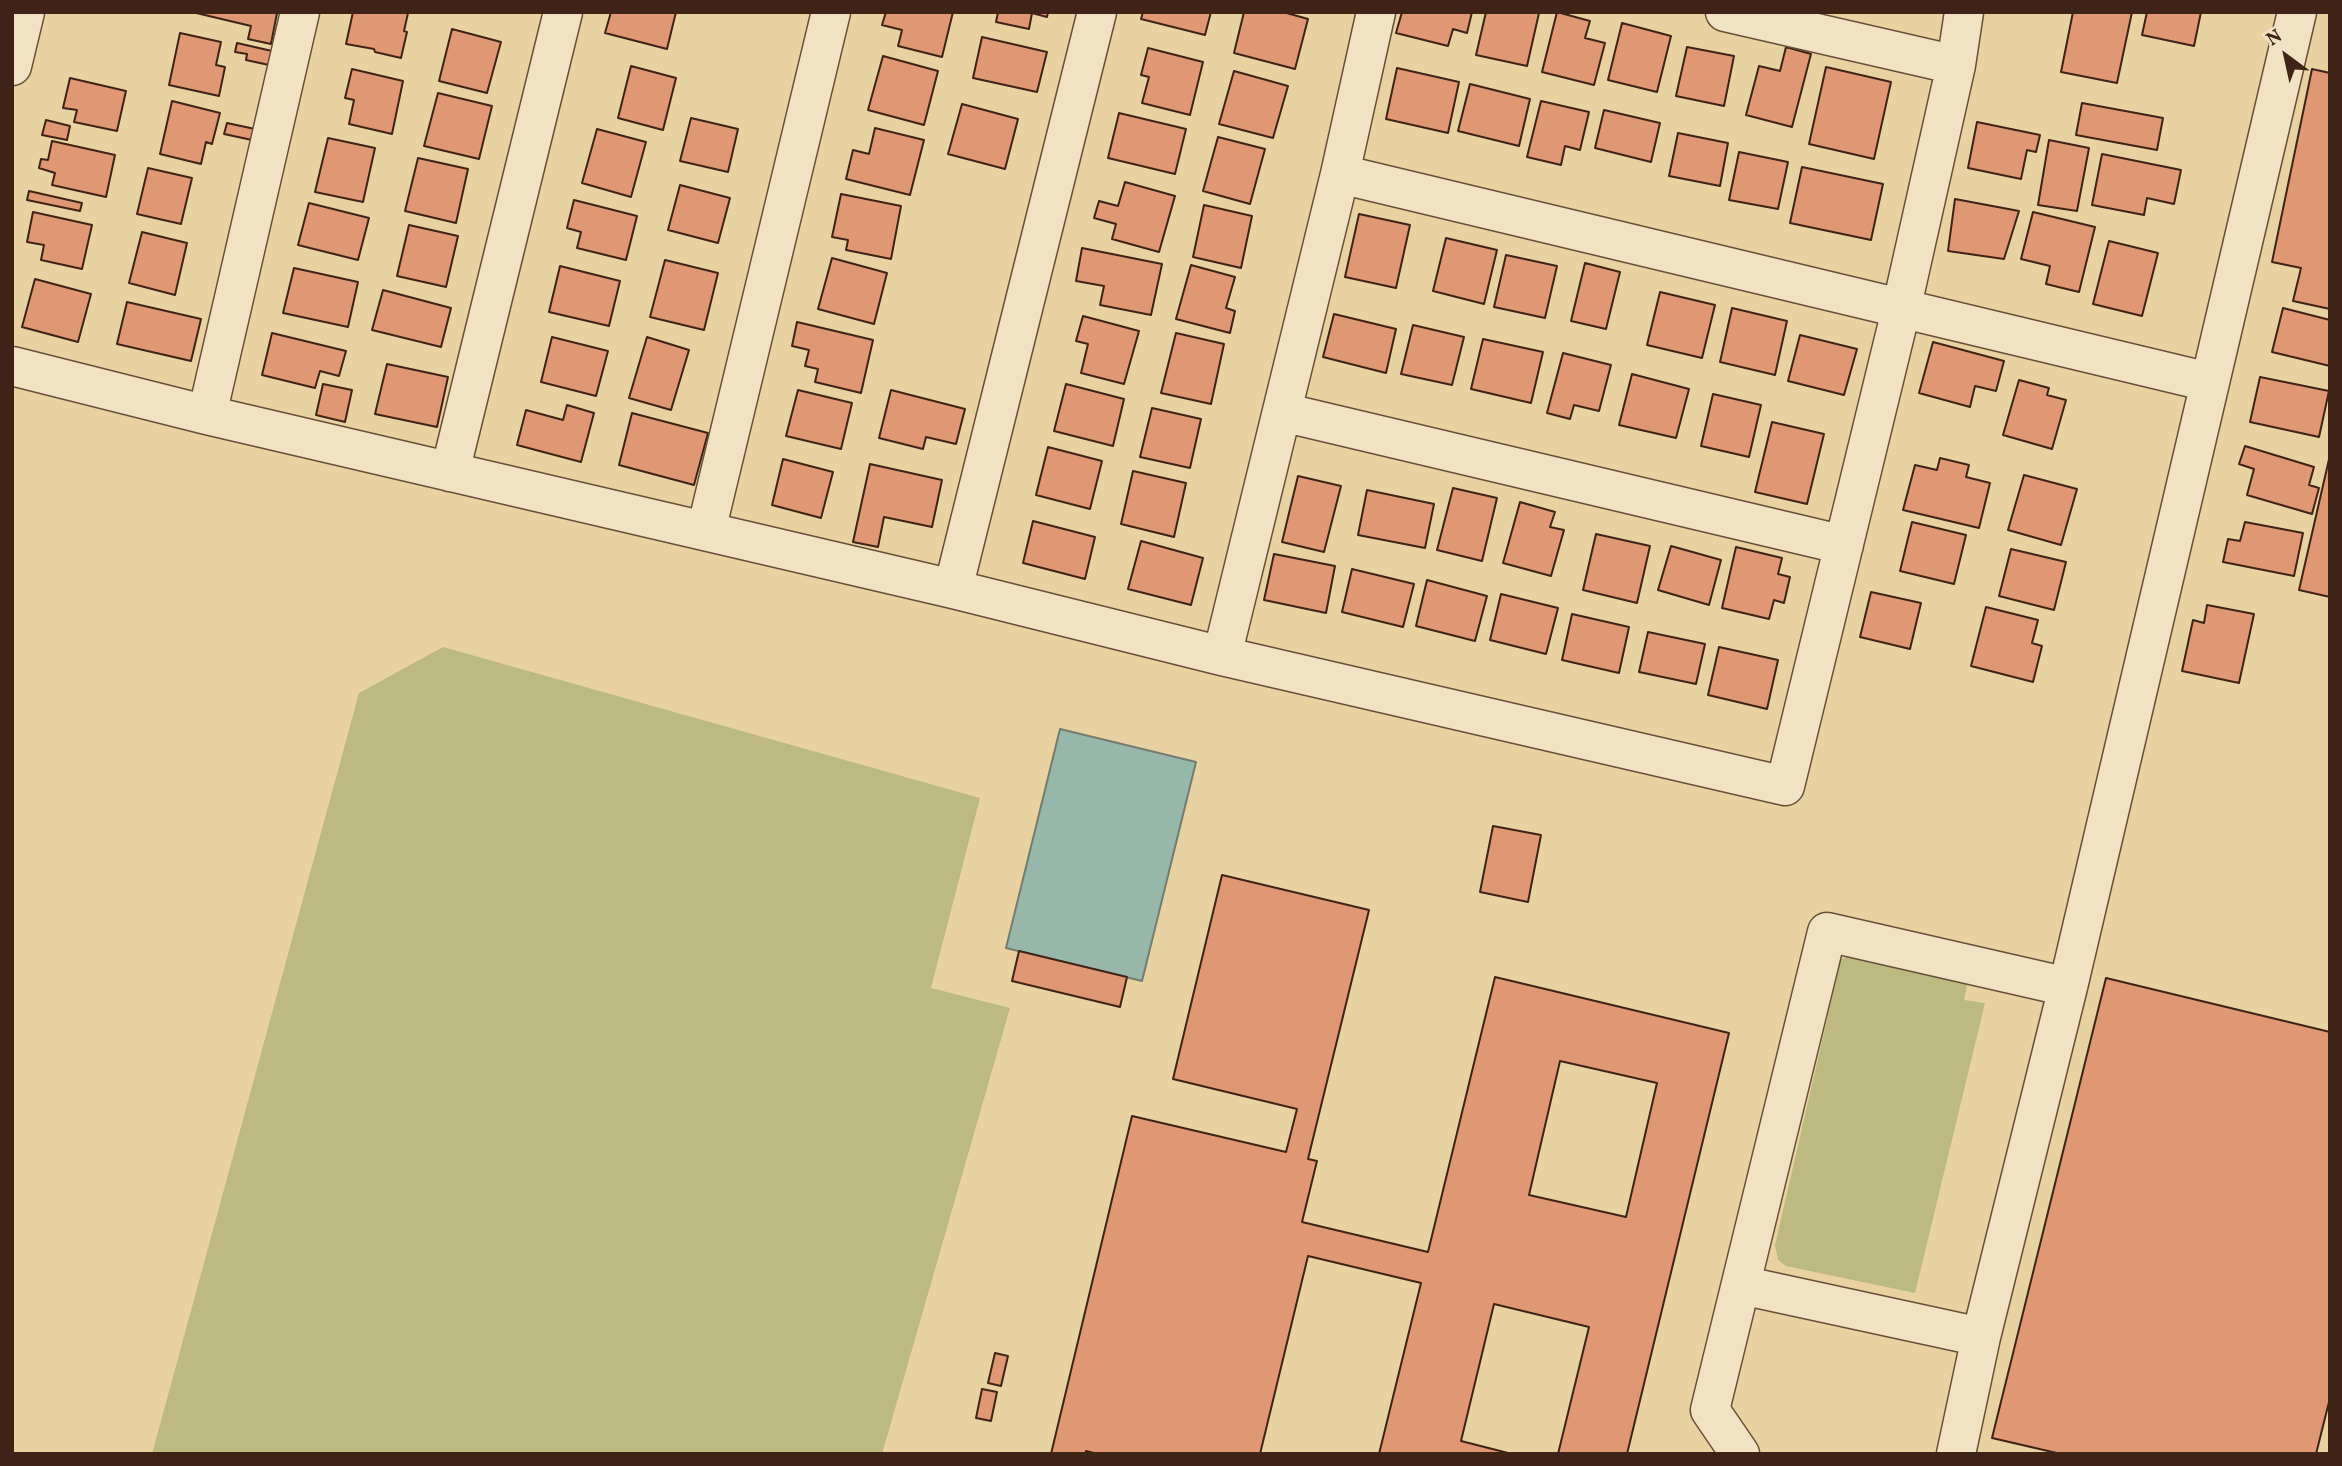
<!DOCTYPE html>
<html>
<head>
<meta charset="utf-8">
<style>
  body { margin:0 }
  #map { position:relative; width:2342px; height:1466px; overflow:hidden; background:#e8d2a1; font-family:Vollkorn,serif }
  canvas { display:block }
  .frame { position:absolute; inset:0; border:14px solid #3e2316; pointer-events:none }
  .north { position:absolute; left:2251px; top:21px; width:70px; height:70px; -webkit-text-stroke:5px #f0e2c2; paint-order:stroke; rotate:327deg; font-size:19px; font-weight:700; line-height:28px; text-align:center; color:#3e2316 }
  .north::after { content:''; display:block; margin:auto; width:24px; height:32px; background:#3e2316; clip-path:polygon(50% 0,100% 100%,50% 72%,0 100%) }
</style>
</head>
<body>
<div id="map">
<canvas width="2342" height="1466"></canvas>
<div class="frame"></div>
<div class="north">N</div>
</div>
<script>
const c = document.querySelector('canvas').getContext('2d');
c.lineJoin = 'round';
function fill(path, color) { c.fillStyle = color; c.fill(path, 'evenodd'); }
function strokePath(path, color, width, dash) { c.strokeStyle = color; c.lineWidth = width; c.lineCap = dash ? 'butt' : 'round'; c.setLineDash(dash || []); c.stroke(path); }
const green = new Path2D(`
  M443 647 980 798 931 988 1010 1008 882 1454H152L359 693Z
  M1863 953 1969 975 1964 1000 1985 1003 1915 1293 1786 1266 1778 1260 1775 1245 1841 959Z`);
const water = new Path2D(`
  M1060 729 1196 762 1142 981 1006 948Z`);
const building = new Path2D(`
  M192 12H274L277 13 271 44 248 39 251 26Z
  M353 12 408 13 404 31 407 32 401 58 375 52 374 49 346 44Z
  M611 12H676L667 49 605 33Z
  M886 12H953L942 57 898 46 902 30 882 25Z
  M998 12H1048L1047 17 1032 13 1029 29 996 22Z
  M1143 12H1211L1205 35 1141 19Z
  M1244 12H1283L1308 19 1295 69 1234 53Z
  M1402 12H1472L1467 33 1453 29 1448 46 1396 33Z
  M1486 12 1539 13 1527 66 1476 55Z
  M1557 12 1590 21 1585 38 1605 43 1594 85 1542 72Z
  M2073 12H2132L2117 83 2061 72Z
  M2147 12H2201L2194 46 2142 35Z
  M1622 23 1671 36 1657 92 1608 80Z
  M452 29 501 42 487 93 439 81Z
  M180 33 221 42 216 65 225 67 219 96 169 85Z
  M982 37 1047 52 1037 92 973 78Z
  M237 43 272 51 269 65 246 60 247 54 235 52Z
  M1687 47 1734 56 1724 106 1676 96Z
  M1786 47 1811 54 1792 127 1746 115 1759 66 1780 71Z
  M1148 48 1203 62 1190 115 1142 103 1149 77 1141 75Z
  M883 56 938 71 924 125 868 110Z
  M631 66 676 78 663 130 618 118Z
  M1826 67 1891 82 1874 159 1809 144Z
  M1397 68 1459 82 1448 133 1386 119Z
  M352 69 403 81 392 134 349 124 354 100 345 98Z
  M2312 69 2330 73V309L2293 301 2301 268 2272 262Z
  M1234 71 1288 86 1273 138 1219 124Z
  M70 78 126 91 117 131 74 122 77 110 63 108Z
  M1470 84 1530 99 1519 146 1458 131Z
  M438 93 492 106 479 159 424 146Z
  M172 101 220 113 212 144 206 142 201 164 160 154Z
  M1541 101 1589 112 1580 150 1565 146 1561 165 1527 157Z
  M2082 103 2163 118 2157 150 2076 135Z
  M962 104 1018 119 1005 169 948 154Z
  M1604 110 1660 123 1651 162 1595 148Z
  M1119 113 1186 129 1175 174 1108 158Z
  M691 118 738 129 728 172 680 161Z
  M46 120 70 126 67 140 42 135Z
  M1977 122 2040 135 2036 152 2027 150 2021 179 1968 168Z
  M227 123 255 129 252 140 224 134Z
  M875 128 924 140 910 195 846 179 853 150 869 154Z
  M597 129 646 142 631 197 582 183Z
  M1678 133 1728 143 1720 186 1669 176Z
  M1218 137 1265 149 1250 204 1203 191Z
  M328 138 375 148 363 202 315 192Z
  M2049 140 2089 148 2077 211 2038 205Z
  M52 141 115 155 106 197 52 185 55 173 39 168 41 159 48 160Z
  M1739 152 1788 162 1778 209 1729 200Z
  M2102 154 2181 170 2174 204 2147 198 2144 215 2092 205Z
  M418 158 468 169 456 223 405 211Z
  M1802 167 1883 184 1871 240 1790 223Z
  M148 168 192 178 181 224 137 214Z
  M1125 182 1175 196 1159 252 1112 239 1116 224 1094 218 1099 201 1118 206Z
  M680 185 730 198 718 243 668 230Z
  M29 191 82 203 80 211 27 200Z
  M841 194 901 206 891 259 846 250 848 240 832 237Z
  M1955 199 2019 211 2004 259 1948 251Z
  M574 200 637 216 626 260 577 248 581 232 567 228Z
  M309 203 369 218 358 260 298 245Z
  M1204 205 1252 216 1241 268 1193 257Z
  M33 212 92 225 82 269 41 260 44 245 27 242Z
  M2033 212 2095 227 2079 292 2046 284 2050 266 2021 259Z
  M1359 214 1410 225 1396 288 1345 277Z
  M409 225 458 236 446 287 397 276Z
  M142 232 187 243 175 295 129 283Z
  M1446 238 1497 250 1484 304 1433 291Z
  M2109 241 2158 253 2142 316 2093 304Z
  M1082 248 1162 264 1151 315 1100 305 1104 286 1076 281Z
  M1506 255 1557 266 1545 318 1494 307Z
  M832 258 887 273 874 324 818 309Z
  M665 260 718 273 704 330 650 317Z
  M1585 263 1620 272 1606 329 1571 321Z
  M1191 265 1235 277 1226 308 1235 311 1230 333 1176 319Z
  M560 266 620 281 609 326 549 312Z
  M294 268 358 282 348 327 283 313Z
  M35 279 91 294 78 342 22 327Z
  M383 290 451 308 441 347 372 330Z
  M1660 292 1715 305 1702 358 1647 345Z
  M127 302 201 319 191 361 117 344Z
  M1732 308 1787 321 1775 375 1720 362Z
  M2283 308 2330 320V366L2272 352Z
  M1334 314 1396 329 1386 373 1323 357Z
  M1083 316 1139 331 1124 384 1081 373 1088 344 1076 341Z
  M797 322 873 340 861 393 815 382 818 369 805 366 809 350 792 346Z
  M1413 325 1464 337 1452 385 1401 374Z
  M272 333 346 351 339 376 320 371 315 388 262 375Z
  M1176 333 1224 344 1211 404 1161 393Z
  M1800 335 1857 349 1844 395 1788 381Z
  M552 337 608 351 596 396 541 382Z
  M647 337 689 350 671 410 629 398Z
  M1483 339 1543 352 1531 403 1471 389Z
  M1933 342 2004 361 1996 391 1975 386 1970 407 1919 393Z
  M1563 353 1611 365 1599 411 1574 405 1570 419 1547 413Z
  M387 364 448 377 437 427 375 414Z
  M1632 374 1689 389 1676 438 1619 425Z
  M2260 377 2329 391 2319 437 2250 422Z
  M2019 380 2049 388 2047 395 2066 400 2052 449 2003 435Z
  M323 384 352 390 345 422 316 415Z
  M1066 384 1124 399 1113 446 1054 431Z
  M798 390 852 403 841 449 786 436Z
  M891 390 965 409 956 444 926 437 923 449 879 438Z
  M1713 394 1761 405 1749 457 1701 446Z
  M567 405 594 413 581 462 517 445 526 410 563 420Z
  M1152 408 1201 419 1190 468 1140 457Z
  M632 413 708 433 694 485 619 465Z
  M1772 422 1824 434 1807 504 1755 492Z
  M2245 446 2314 467 2309 485 2319 488 2312 514 2247 495 2254 469 2239 464Z
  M1048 447 1102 461 1090 509 1036 495Z
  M2330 455V597L2299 590Z
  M1940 458 1969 465 1966 477 1990 483 1979 528 1903 510 1915 465 1937 470Z
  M783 459 833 472 821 518 772 505Z
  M870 464 942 480 932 527 884 517 878 547 853 542Z
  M1133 471 1186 483 1174 537 1121 524Z
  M2024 475 2077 489 2061 545 2008 530Z
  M1298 476 1341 486 1324 552 1282 542Z
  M1453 488 1497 498 1482 561 1437 550Z
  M1367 490 1434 504 1425 548 1358 535Z
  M1520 502 1555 512 1550 527 1564 530 1551 576 1503 563Z
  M1033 521 1095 537 1085 579 1023 563Z
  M1912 522 1966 535 1954 584 1900 571Z
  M2245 522 2303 533 2294 576 2223 562 2228 539 2240 541Z
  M1596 534 1650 546 1637 603 1583 590Z
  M1141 541 1203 558 1191 605 1128 589Z
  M1671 546 1721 560 1709 605 1658 590Z
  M1736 547 1782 558 1778 574 1790 577 1784 603 1774 600 1769 619 1722 608Z
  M2011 549 2066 562 2054 610 1999 596Z
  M1274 554 1335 566 1326 613 1264 600Z
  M1352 569 1414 584 1403 627 1342 612Z
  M1427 580 1487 596 1475 641 1416 626Z
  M1871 592 1921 603 1910 649 1860 637Z
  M1501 594 1558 608 1546 654 1490 640Z
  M2207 605 2254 614 2239 683 2182 671 2193 620 2204 623Z
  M1986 607 2038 620 2032 643 2042 646 2033 682 1971 666Z
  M1572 614 1629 627 1619 673 1562 660Z
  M1648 632 1705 644 1696 684 1639 672Z
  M1719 647 1778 660 1767 709 1708 695Z
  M1493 826 1541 835 1528 902 1480 892Z
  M1222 875 1369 910 1308 1159 1317 1161 1302 1222 1428 1252 1495 977 1729 1033 1627 1454H1558L1589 1327 1494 1304 1461 1441 1512 1454H1379L1421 1283 1308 1256 1260 1454H1098L1086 1451 1085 1454H1051L1132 1116 1286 1152 1297 1109 1173 1079ZM1560 1061 1657 1083 1626 1217 1529 1195Z
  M1019 951 1127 977 1120 1007 1012 981Z
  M2106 978 2330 1032V1398L2316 1454H2061L1992 1438Z
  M995 1353 1008 1356 1001 1386 988 1383Z
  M982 1389 997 1392 991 1421 976 1418Z`);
const minor = new Path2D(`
  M1725 12 1956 65
  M12 66 25 12
  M1340 174 2209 382
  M12 366 207 415 953 589 1222 656 1785 786 1901 310 1956 65 1964 12
  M1282 412 1844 545
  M207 415 300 12
  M450 472 563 12
  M706 531 831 12
  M953 589 1097 12
  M1222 656 1340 174 1376 12
  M1741 1285 1981 1337
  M1740 1454 1710 1410 1827 932 2068 987
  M1956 1454 1981 1337 2068 987 2297 12`);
fill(green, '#bcba80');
fill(water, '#97b7aa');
strokePath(water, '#737c6f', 2);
fill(building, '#df9873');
strokePath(building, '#3e2316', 2);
strokePath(minor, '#684f39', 41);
strokePath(minor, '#f0e2c2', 38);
</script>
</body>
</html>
